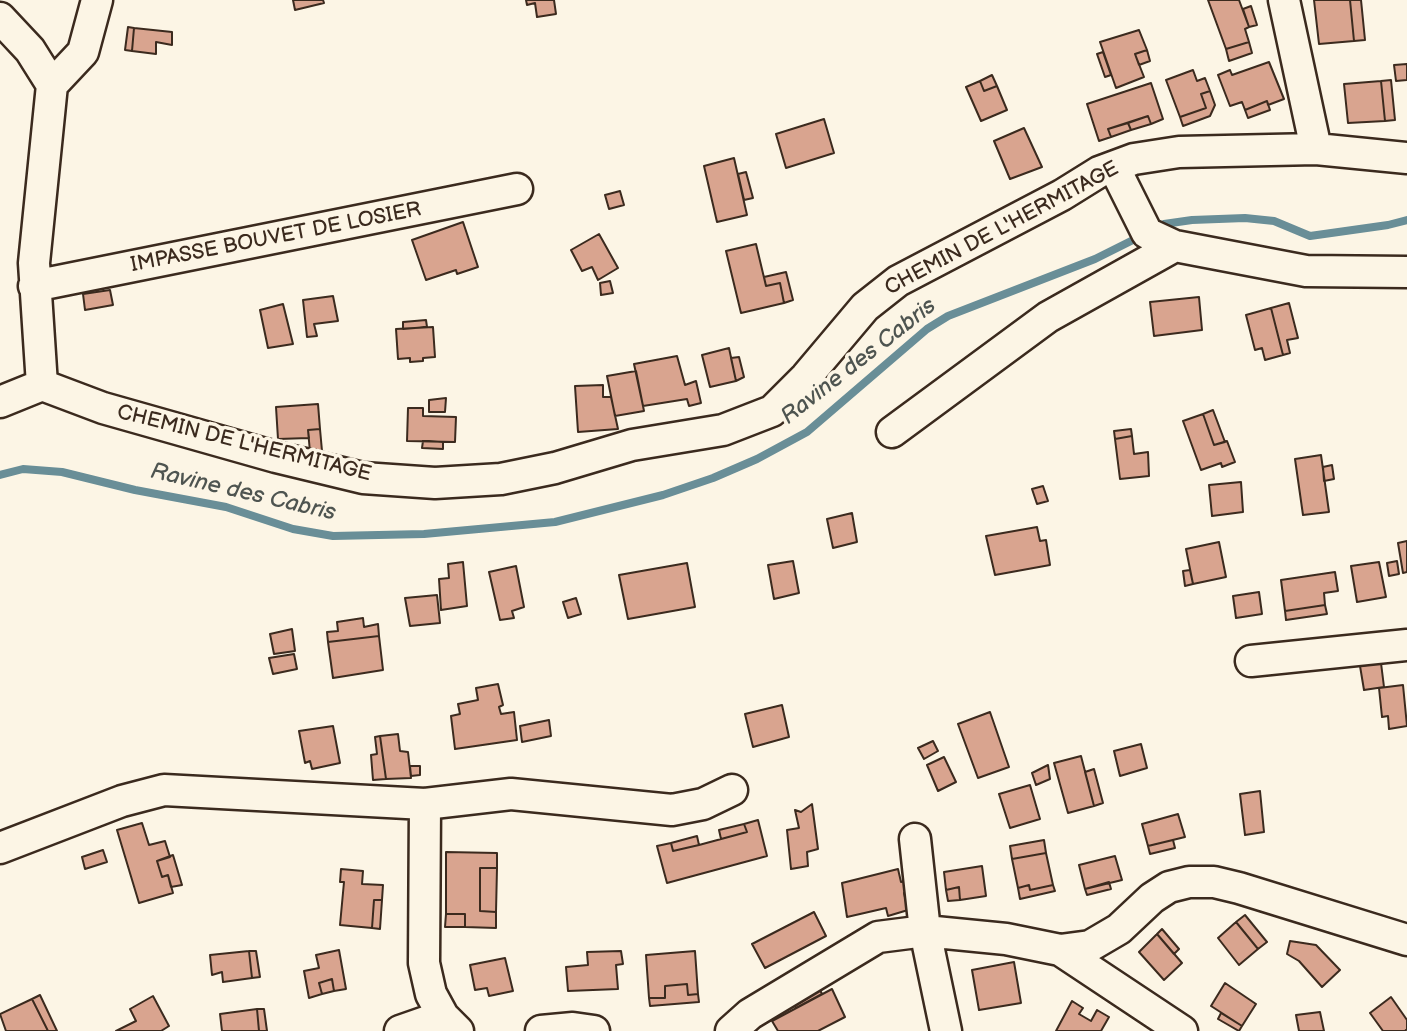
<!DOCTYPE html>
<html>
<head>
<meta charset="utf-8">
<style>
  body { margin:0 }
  canvas { display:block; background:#fcf5e5 }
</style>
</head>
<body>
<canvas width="1407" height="1031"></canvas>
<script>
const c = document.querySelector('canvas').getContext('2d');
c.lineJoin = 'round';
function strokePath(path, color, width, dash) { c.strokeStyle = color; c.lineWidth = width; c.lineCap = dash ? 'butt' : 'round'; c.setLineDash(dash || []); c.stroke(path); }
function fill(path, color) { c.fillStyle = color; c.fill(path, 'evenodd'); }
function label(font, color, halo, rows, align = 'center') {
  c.font = font + ' "Balsamiq Sans",sans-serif'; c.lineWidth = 7; c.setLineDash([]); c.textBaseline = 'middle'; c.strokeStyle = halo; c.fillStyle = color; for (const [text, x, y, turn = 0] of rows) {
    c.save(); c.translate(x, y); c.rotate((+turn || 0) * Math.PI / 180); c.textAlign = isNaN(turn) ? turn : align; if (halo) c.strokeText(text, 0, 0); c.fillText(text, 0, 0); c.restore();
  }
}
const stream = new Path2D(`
  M1156 228 1164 224 1192 220 1245 218 1274 221 1310 236 1388 225 1407 220
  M0 475 23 469 62 472 135 490 226 507 293 529 333 536 424 534 555 522 663 495 713 478 757 459 807 432 927 329 948 316 1095 259 1141 236`);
const building = new Path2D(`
  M293 0H323L324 3 295 10Z
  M526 0H554L556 14 537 17 535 3 527 5Z
  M1208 0H1239L1249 27 1245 29 1249 42 1226 49Z
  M1314 0H1350L1354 41 1319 44Z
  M1350 0H1361L1365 40 1354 41Z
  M1251 6 1257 25 1249 27 1243 9Z
  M128 27 134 28 132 51 125 50Z
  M134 28 172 32V45L156 42V54L132 51Z
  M1139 30 1147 50 1135 54 1144 77 1116 88 1100 42Z
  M1249 42 1252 53 1229 61 1226 49Z
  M1147 50 1150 61 1139 65 1135 54Z
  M1103 52 1111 75 1105 77 1097 54Z
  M1269 62 1284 99 1268 105 1267 101 1245 110 1242 102 1230 106 1218 75 1230 70 1232 75Z
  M1407 64V80L1396 81 1394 65Z
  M1193 70 1197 81 1205 78 1210 91 1201 94 1206 108 1180 117 1166 80Z
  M992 75 997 86 984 91 980 81Z
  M1391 80 1395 120 1385 121 1381 81Z
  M980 81 984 91 997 86 1007 110 981 121 966 87Z
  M1381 81 1385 121 1348 123 1344 84Z
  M1151 83 1163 119 1151 124 1148 116 1108 129 1111 137 1099 141 1087 104Z
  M1210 91 1215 105 1210 116 1183 126 1180 117 1206 108 1201 94Z
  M1267 101 1270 110 1248 118 1245 110Z
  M1148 116 1151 124 1131 130 1128 123Z
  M824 119 834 153 786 168 776 134Z
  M1128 123 1131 130 1111 137 1108 129Z
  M1024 128 1042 167 1010 179 994 141Z
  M734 158 747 215 717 222 704 166Z
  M746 172 753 198 744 200 738 174Z
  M620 191 624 205 609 209 605 195Z
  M463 222 478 267 457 274 456 270 426 280 412 240Z
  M599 234 618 268 598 280 592 267 582 271 571 250Z
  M756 244 766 286 780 283 784 303 741 313 726 251Z
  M786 272 793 300 784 303 780 283 766 286 764 277Z
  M610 281 613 293 601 295 600 283Z
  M110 290 113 305 85 310 83 294Z
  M333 296 338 321 314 324 317 336 307 337 303 300Z
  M1199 297 1202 330 1154 336 1150 302Z
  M1289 303 1298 338 1287 340 1290 353 1283 355 1271 308Z
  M283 304 293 344 268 348 260 310Z
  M1271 308 1283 355 1265 360 1262 348 1255 350 1246 315Z
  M426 320 427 327 403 329V322Z
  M433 327 435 357 423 358V361L410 362V358L398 359 396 329Z
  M729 348 736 381 710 387 702 355Z
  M677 356 685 385 696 381 701 403 689 406 687 399 643 406 634 364Z
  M739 357 744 377 736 381 731 358Z
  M636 371 644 411 615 416 607 376Z
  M603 385V397H611L618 429 578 432 575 386Z
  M446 398 445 412H429V400Z
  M318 404 320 429 308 430 309 438 278 439 276 407Z
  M408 408H423V416L456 417 455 442 407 441Z
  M1213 410 1225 442 1214 445 1203 414Z
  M1203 414 1214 445 1227 441 1235 462 1222 467 1221 463 1201 470 1183 421Z
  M320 429 322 451 310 452 308 430Z
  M1131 429 1132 436 1115 439 1114 431Z
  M1132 436 1134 454 1148 452 1149 476 1120 479 1115 439Z
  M423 441 443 442V449L422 448Z
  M1321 455 1329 512 1303 515 1295 459Z
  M1332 465 1334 479 1324 481 1323 467Z
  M1241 482 1243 512 1212 516 1209 485Z
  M1043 486 1048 501 1037 504 1032 489Z
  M852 513 857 542 833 548 827 519Z
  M1037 527 1040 541 1046 540 1050 565 995 575 986 536Z
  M1407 541V572L1403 573 1398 543Z
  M1219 542 1226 577 1193 584 1186 549Z
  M793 561 799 593 774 599 768 565Z
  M1397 561 1399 574 1389 576 1387 563Z
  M463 562 467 606 441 610 439 579 449 578 448 564Z
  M1379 562 1386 597 1357 602 1351 566Z
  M687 563 695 607 628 619 619 575Z
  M516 566 524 607 512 611 514 618 500 620 489 572Z
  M1190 570 1193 584 1185 586 1183 571Z
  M1335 572 1338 591 1324 593 1325 605 1285 611 1281 580Z
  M1259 592 1262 614 1236 618 1233 596Z
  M437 595 440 623 410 626 405 598Z
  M576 598 581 614 568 618 563 602Z
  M1325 605 1327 614 1286 620 1285 611Z
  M363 618 364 627 378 624 379 636 328 642 327 632 338 631 337 622Z
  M292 629 295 651 274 654 270 634Z
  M379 636 383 670 333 678 328 642Z
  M294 654 297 669 273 674 269 658Z
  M1381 663 1384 687 1364 690 1360 666Z
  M498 684 503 705 499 707 501 714 514 712 517 740 455 749 451 716 460 714 458 704 478 700 476 688Z
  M1403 685 1407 726 1389 729 1388 716 1382 717 1379 688Z
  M782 705 789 737 753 747 745 714Z
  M990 712 1009 767 978 778 958 724Z
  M549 720 551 736 522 742 520 726Z
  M333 726 340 763 312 769 310 761 305 763 299 731Z
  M398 734 400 751 408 752 411 778 386 779 380 736Z
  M380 736 386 779 373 780 371 755 377 754 375 737Z
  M933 741 938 751 924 759 918 748Z
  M1141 744 1147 768 1120 776 1114 751Z
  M1081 756 1094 806 1068 813 1054 763Z
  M944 757 956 782 938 791 927 765Z
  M1048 765 1050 779 1036 785 1032 773Z
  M410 766H420V775L411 776Z
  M1094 769 1103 803 1094 806 1085 772Z
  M1030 785 1040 819 1010 828 999 794Z
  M1260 791 1264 832 1245 835 1240 794Z
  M812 804 818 849 807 852 808 866 791 869 787 830 799 828 795 810 801 812Z
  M1178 814 1185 837 1148 846 1142 824Z
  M758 820 767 856 667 883 657 846 671 843 673 851 699 845 747 832 744 824Z
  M142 823 149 845 165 841 170 857 157 861 162 877 168 875 173 893 139 903 117 830Z
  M744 824 747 832 721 839 719 830Z
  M697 836 699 845 673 851 671 843Z
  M1044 840 1046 853 1012 859 1010 846Z
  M1173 840 1175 848 1150 854 1148 846Z
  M103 850 107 862 85 869 82 857Z
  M446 852 497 853V868H480V911L496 912V928L465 927V914H446Z
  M1046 853 1053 885 1030 890 1029 885 1018 888 1012 859Z
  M173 855 182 885 171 887 168 875 162 877 157 861Z
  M1115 856 1122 880 1085 889 1079 865Z
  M982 866 986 896 960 900 959 887 946 890 944 872Z
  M480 868H497L496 912 480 911Z
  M341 869 363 871 362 884 383 885 382 900H374L372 928 340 925 344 882H340Z
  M898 869 901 882 908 881 910 891 904 893 908 910 888 916 886 908 847 917 842 883Z
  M1109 882 1111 889 1087 895 1085 889Z
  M1029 885 1030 890 1053 885 1055 891 1020 899 1018 888Z
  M959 887 960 900 948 901 946 890Z
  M374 900H382L380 929 372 928Z
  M814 912 826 936 765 968 752 944Z
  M446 914H465V927H445Z
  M1245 915 1267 942 1258 949 1236 922Z
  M1236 922 1258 949 1239 965 1218 938Z
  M1162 929 1179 949 1174 954 1157 934Z
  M1157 934 1182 963 1164 980 1139 952Z
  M1290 941 1316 945 1340 970 1322 987 1299 961 1287 954Z
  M339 950 346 989 334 991 332 979 319 983 322 994 309 998 304 971 319 968 316 955Z
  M249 951H256L260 977 252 978Z
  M249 951 252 978 223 982 222 972 212 975 210 955Z
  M621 951 623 964 616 965 618 989 568 991 566 967 588 965 587 952Z
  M695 951 698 994 688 995 687 984 665 986V998H649L646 955Z
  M505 958 513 991 489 996 487 988 475 990 470 965Z
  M1014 962 1021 1003 979 1010 972 970Z
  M332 979 334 991 322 994 319 983Z
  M1225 983 1256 1004 1242 1026 1211 1006Z
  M687 984 688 995 698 994 699 1002 650 1006 649 998H665V986Z
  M818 986 822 994 796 1008 792 1001Z
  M832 989 845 1017 818 1031H778L772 1021Z
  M40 995 57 1031H48L32 999Z
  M153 996 169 1026 161 1031H116L136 1021 130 1009Z
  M1391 997 1407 1020V1029L1405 1031H1383L1370 1013Z
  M32 999 48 1031H6L0 1014Z
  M1072 1001 1083 1008 1079 1014 1091 1021 1097 1010 1109 1017 1101 1031H1056Z
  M257 1009H264L267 1031H259Z
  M257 1009 259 1031H222L220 1014Z
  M1320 1012 1324 1031H1299L1296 1015Z
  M1221 1013 1242 1026 1239 1031 1218 1019Z`);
const street = new Path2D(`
  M1284 0 1316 149
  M0 18 30 50 52 85
  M1114 167 1147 233 1175 246 1306 271 1407 272
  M34 286 517 189
  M42 385 34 263 52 85 83 52 97 0
  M0 402 42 385 103 408 276 457 363 478 435 483 501 479 555 468 632 445 723 430 772 411 806 377 865 307 898 281 1062 195 1099 172 1134 159 1179 152 1316 149 1407 158
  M892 432 1048 317 1175 246
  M1251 661 1407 645
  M425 804 424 963 431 994 443 1016 458 1031
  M915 839 925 931 946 1031
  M0 848 122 801 164 790 425 804 511 794 672 810 703 804 732 790
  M1060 950 1182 1031
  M400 1031 443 1016
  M541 1031 573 1028 594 1031
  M731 1031 750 1014 878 937 925 931 1006 939 1060 950 1090 946 1119 929 1152 898 1169 887 1189 882H1214L1239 888 1407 940`);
const streetNames = [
  ["CHEMIN DE L'HERMITAGE",1002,229,-28],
  ["IMPASSE BOUVET DE LOSIER",276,238,-11],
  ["CHEMIN DE L'HERMITAGE",244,444,14]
];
const waterNames = [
  ["Ravine des Cabris",859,362,-38],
  ["Ravine des Cabris",243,493,13]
];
strokePath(stream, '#698e97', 8);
fill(building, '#d9a48f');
strokePath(building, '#3b2a1e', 2);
strokePath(street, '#3b2a1e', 35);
strokePath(street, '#fcf5e5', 30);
label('21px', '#3b2a1e', '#fcf5e5', streetNames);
label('italic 23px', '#4e5450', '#fcf5e5', waterNames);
</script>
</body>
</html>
